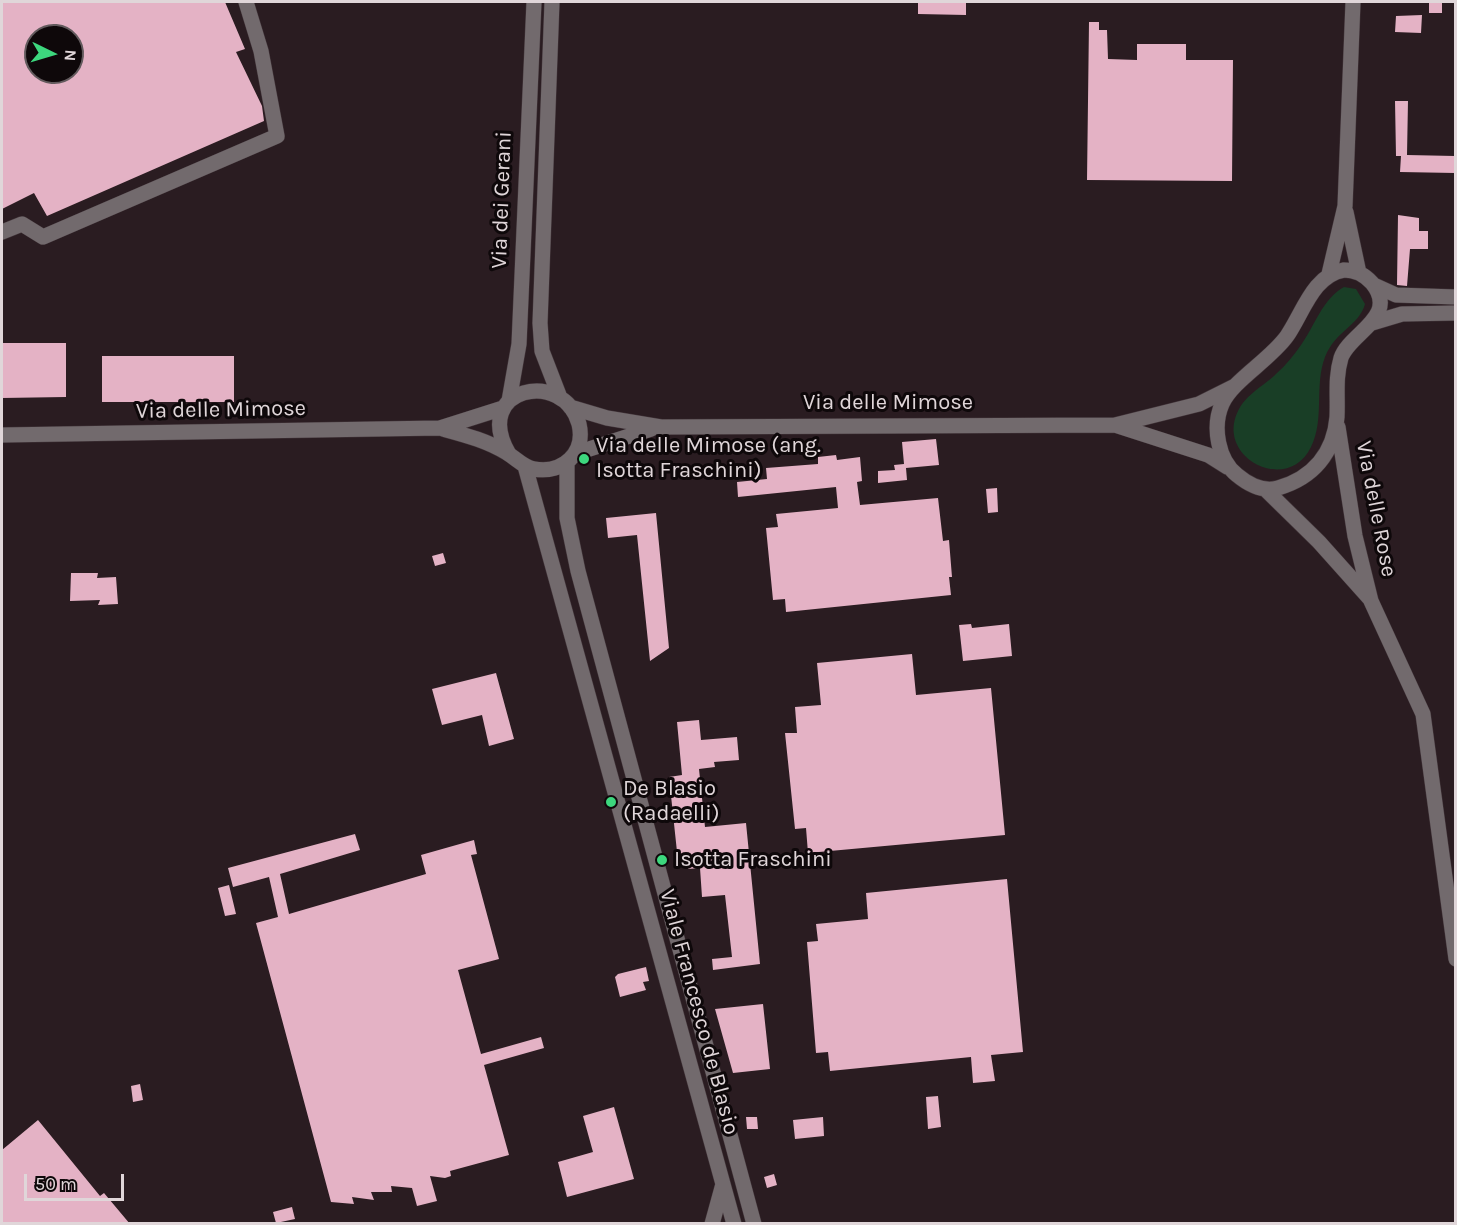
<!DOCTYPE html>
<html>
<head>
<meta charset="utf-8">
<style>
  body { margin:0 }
  #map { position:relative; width:1457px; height:1225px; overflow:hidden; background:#2a1c21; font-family:Karla,sans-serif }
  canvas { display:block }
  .frame { position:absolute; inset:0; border:3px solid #e0d6d9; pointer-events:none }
  .north { position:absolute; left:24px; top:24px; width:60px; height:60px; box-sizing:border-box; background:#0e080a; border:2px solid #625a5d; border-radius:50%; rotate:95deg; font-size:16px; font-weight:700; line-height:24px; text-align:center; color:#e0d6d9 }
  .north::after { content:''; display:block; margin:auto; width:21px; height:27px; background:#3dd77e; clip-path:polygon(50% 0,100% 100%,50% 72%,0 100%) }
  .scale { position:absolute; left:24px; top:1174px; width:100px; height:27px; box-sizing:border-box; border:3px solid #e0d6d9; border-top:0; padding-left:8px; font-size:18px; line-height:21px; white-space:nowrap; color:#e0d6d9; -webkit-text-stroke:4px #0e080a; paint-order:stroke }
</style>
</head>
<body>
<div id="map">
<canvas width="1457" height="1225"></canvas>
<div class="frame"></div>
<div class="north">N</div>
<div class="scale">50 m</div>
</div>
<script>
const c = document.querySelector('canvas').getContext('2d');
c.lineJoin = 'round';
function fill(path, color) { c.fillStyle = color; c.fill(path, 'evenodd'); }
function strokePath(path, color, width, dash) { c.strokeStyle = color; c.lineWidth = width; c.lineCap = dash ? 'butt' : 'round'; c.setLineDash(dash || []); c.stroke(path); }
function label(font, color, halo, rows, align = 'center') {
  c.font = font + ' Karla,sans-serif'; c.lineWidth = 6; c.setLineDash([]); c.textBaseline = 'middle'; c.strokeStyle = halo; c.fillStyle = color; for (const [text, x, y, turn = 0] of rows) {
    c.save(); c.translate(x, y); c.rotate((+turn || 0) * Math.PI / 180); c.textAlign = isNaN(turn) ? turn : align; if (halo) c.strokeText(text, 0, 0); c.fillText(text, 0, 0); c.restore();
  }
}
const green = new Path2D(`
  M1344 287 1356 289 1365 304C1359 326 1335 331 1325 357 1314 386 1325 419 1311 447 1288 495 1215 458 1238 411 1246 394 1264 386 1277 373 1286 365 1294 355 1301 345 1314 327 1323 298 1344 287Z`);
const building = new Path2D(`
  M2 2H225L245 49 236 52 262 106 264 121 47 216 34 193 2 209ZM36 36H72V72H36Z
  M918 2H966V15L918 14Z
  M1429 2 1442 3V13H1429Z
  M1422 15 1421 33 1395 32 1396 16Z
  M1089 22H1099V30H1107L1108 59 1137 60V44H1186V60H1233L1232 181 1087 180Z
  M1395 101H1408L1407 155 1455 156V173L1400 172 1401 156H1396Z
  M1398 215 1419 218V231H1428V249H1410L1407 286 1397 285Z
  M2 343H66V397L2 398Z
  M102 356H234V402H102Z
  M936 439 939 465 906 468 907 480 878 483V471L895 470 894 465 904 464 902 442Z
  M836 455 837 460 860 457 862 481 857 482 860 505 938 498 943 541 949 540 952 577H949L951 595 786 612 785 599 773 600 766 528 778 527 776 514 838 508 836 487 738 497 737 482 767 479 766 468 818 464V457Z
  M997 488 998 512 988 513 986 489Z
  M656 513 669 648 650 661 637 535 608 538 606 518Z
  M443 553 446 563 435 566 432 556Z
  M71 573H98L97 578 116 577 118 604 98 605 100 600 70 601Z
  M971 624 972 628 1009 624 1012 656 963 661 959 625Z
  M912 654 916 695 991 688 1005 835 808 853 806 828 795 829 785 733H797L795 707 821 705 817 663Z
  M496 673 514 739 489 746 482 715 442 725 432 689Z
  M699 720 701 740 737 737 739 760 714 762 715 767 699 769 705 827 746 823 760 964 713 970 712 959 732 957 725 895 702 897 700 868 688 869 687 858 678 861 669 777 682 775 677 722Z
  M355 834 360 850 280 874 289 914 426 874 421 855 474 840 477 854 471 855 499 959 458 970 481 1054 541 1037 544 1048 484 1065 509 1155 450 1171 451 1176 445 1178 430 1176 437 1201 417 1206 412 1188 391 1186 392 1192H371L374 1200 352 1197 354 1204 331 1202 256 923 278 917 269 877 233 887 228 868Z
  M1007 879 1023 1052 991 1055 995 1081 973 1083 971 1057 830 1071 828 1052 816 1053 807 942 818 941 816 924 868 919 866 893Z
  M229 885 236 914 225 916 218 888Z
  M646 967 649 981 643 982 646 990 620 997 615 977 618 974Z
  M763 1004 770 1069 733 1073 715 1009Z
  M140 1084 143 1100 133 1102 131 1086Z
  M938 1096 941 1127 928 1129 926 1097Z
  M614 1107 634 1179 567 1197 558 1162 593 1152 583 1116Z
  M746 1117H757L758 1129H747Z
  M823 1117 824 1136 795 1139 793 1120Z
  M38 1120 100 1196 104 1193 130 1224H2V1150Z
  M774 1174 777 1185 767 1188 764 1177Z
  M292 1207 295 1219 276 1223 273 1212Z`);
const minor = new Path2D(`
  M552 2 540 323 542 351 559 395
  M1346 212 1359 273
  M2 232 22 224 43 237 277 136 261 51 246 2
  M1344 270C1355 270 1364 274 1372 283 1400 317 1349 333 1341 358 1335 378 1338 396 1337 417 1334 453 1313 478 1278 488 1263 492 1249 485 1237 475 1218 460 1212 427 1222 404 1232 381 1270 360 1287 336 1303 313 1313 275 1344 270Z
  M1329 274 1345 206 1353 2
  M1374 285 1396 295 1456 297
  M1372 323 1402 314 1456 313
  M509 401 519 344 534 2
  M570 407 607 418 661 427 1115 425 1199 404 1235 386
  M1115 425 1208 455 1227 467
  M1338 427 1355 536 1371 601 1423 714 1456 959
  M443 429C465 435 488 441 507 453 517 459 523 467 534 469 563 474 586 453 579 424 564 368 470 387 509 454
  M2 435 440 428 503 408
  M577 453 651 429
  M567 463V518L578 571 754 1224
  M525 466 734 1224
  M1267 491 1319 542 1370 599
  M712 1224 723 1184`);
const markers = [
  [584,459,6,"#3dd77e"],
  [611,802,6,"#3dd77e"],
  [662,860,6,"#3dd77e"]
];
const streetNames = [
  ["Via dei Gerani",502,200,-88],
  ["Via delle Mimose",888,403],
  ["Via delle Mimose",221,410,-1],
  ["Via delle Rose",1376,509,79],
  ["Viale Francesco de Blasio",699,1012,75]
];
const poiNames = [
  ["Via delle Mimose (ang.",596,446],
  ["Isotta Fraschini)",596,471],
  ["De Blasio",623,789],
  ["(Radaelli)",623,814],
  ["Isotta Fraschini",674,860]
];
fill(green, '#193e26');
fill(building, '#e4b2c5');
strokePath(minor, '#43363b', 16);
strokePath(minor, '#726a6d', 15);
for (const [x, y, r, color] of markers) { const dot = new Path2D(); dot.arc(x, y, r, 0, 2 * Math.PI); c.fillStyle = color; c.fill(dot); strokePath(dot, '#0e080a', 2); }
label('22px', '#e0d6d9', '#0e080a', streetNames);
label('22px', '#e0d6d9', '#0e080a', poiNames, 'left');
</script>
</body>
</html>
